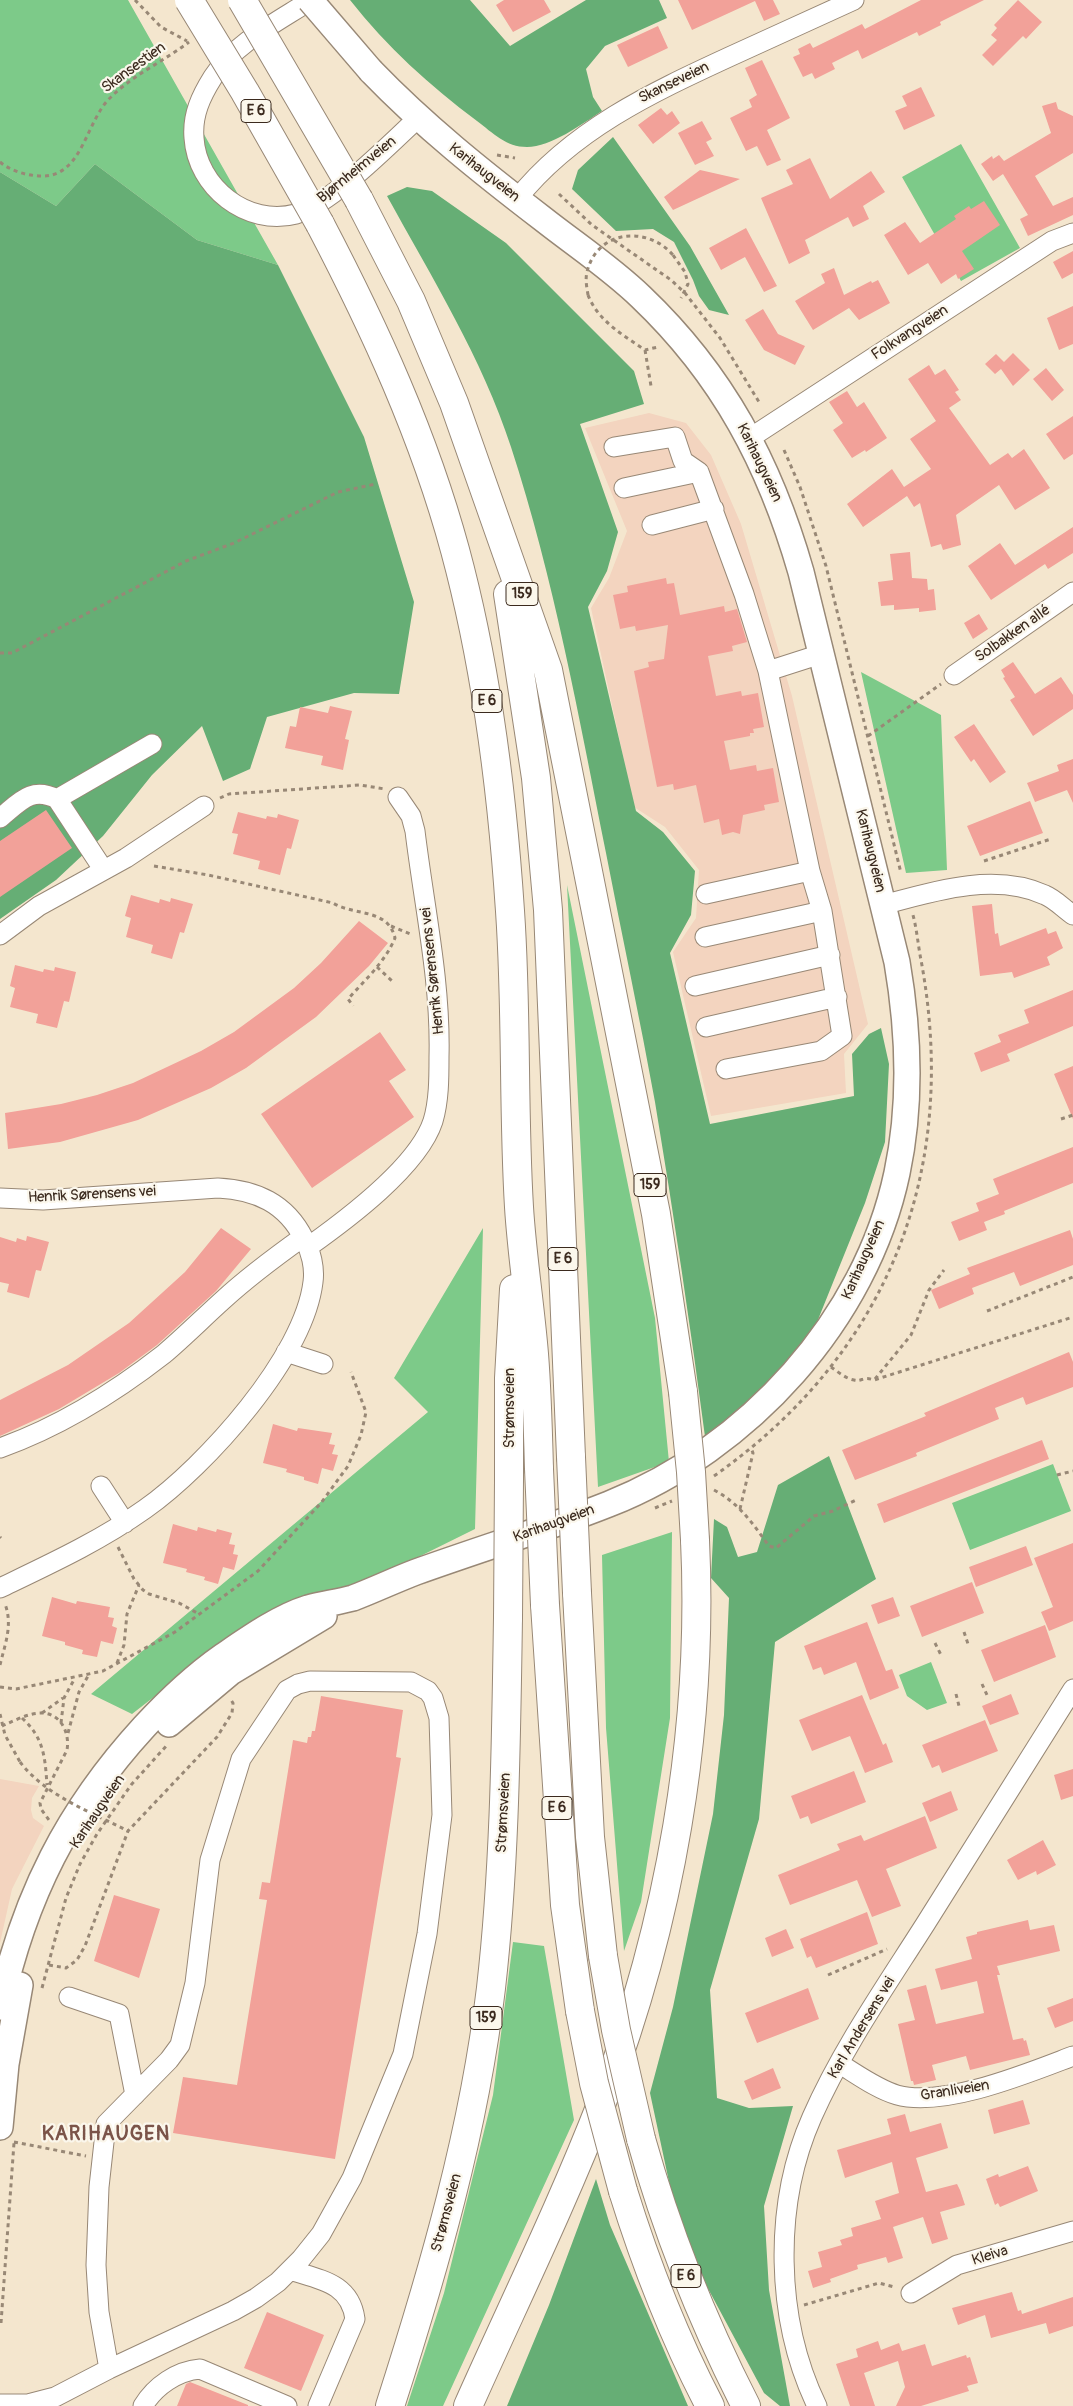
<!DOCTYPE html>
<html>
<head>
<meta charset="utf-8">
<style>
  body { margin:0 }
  canvas { display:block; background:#f4e6ce }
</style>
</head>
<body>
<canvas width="1073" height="2406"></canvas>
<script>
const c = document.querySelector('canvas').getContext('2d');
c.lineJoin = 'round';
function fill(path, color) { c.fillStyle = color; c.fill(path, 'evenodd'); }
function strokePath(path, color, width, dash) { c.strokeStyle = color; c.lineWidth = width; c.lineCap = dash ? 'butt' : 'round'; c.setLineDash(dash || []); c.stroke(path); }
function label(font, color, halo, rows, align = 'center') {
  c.font = font + ' Pangolin,sans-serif'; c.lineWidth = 4.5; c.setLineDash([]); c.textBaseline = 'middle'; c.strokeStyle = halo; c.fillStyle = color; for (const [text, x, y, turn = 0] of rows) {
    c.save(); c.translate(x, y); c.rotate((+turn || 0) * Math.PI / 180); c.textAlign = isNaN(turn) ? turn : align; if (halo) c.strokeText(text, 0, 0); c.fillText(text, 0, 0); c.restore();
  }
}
const built = new Path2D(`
  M649 413 686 423 711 455 741 524 792 696 868 1024 844 1054 846 1093 711 1116 673 952 696 918 699 870 665 827 634 807 591 608 609 578 627 531 585 428Z
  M0 1779 39 1786 32 1798 31 1810 33 1818 44 1826 12 1889 0 1943Z`);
const green = new Path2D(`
  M0 0H128L278 265 197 240 95 164 56 206 0 172Z
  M961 144 1020 248 961 281 902 177Z
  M861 672 941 715 947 870 906 873Z
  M567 885 655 1318 669 1462 598 1487Z
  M483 1228 475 1529 186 1672 132 1714 91 1694 428 1412 394 1378Z
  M1053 1464 1071 1511 970 1550 952 1503Z
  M672 1532 670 1718 641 1902 624 1951 606 1728 602 1555Z
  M931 1662 947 1703 927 1710 907 1696 899 1675Z
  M513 1942 544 1946 574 2120 443 2406H407L444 2293 493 2095Z`);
const forest = new Path2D(`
  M350 0H470L510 46 586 0H659L667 18 605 46 586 69 593 97 602 111C582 124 551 147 527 147 506 147 493 133 477 121 429 85 387 47 350 0Z
  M613 137 690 246 729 315 709 310 699 296 693 280 674 242 653 229 616 231 572 189 578 170Z
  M95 164 197 240 278 265 364 437 414 602 399 694 354 693 267 717 250 769 223 781 202 726 152 775 103 836 56 880 0 919V172L56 206Z
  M407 187 432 191 506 243 634 371 644 404 580 424 618 532 607 571 588 607 636 811 663 832 695 871 691 915 670 953 710 1124 854 1096 852 1054 869 1034 881 1028 889 1064 885 1142 865 1203 807 1347 706 1444C691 1330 674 1216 655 1102 640 1019 622 936 606 853 579 717 554 579 511 447 482 358 432 278 387 196Z
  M829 1456 876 1579 775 1642 759 1819 710 1990 717 2098 749 2108 793 2106 764 2206 769 2290 790 2406H780L764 2393 697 2268 677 2219 650 2093 673 2007 713 1814 724 1715 729 1598 711 1578 714 1519 727 1527 738 1557 757 1552 778 1485Z
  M596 2179 610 2225 688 2406H507L549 2305Z`);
const building = new Path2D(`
  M504 0H544L551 12 513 32 496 5Z
  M678 0H773L780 14 764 21 755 1 692 30Z
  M921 0H984L940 22 941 25 919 36 917 32 862 59 858 50 832 63 835 69 815 79 812 73 803 77 793 57 800 54 798 49 810 43 813 48 862 24 865 29Z
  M1018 0 1042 22 1026 39 1023 36 993 66 982 55 997 40 991 35 997 28 994 25Z
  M658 26 668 48 628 67 617 45Z
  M762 60 790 118 767 130 781 160 767 166 757 146 746 151 730 118 752 107 749 100 757 95 745 68Z
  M921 87 935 116 904 130 895 111 907 106 902 96Z
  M1056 102 1058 109 1073 116V153L1035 176 1053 206 1073 197V215L1028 236 1020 219 1028 215 1003 174 993 181 981 164 992 156 993 159 999 155 1004 161 1051 133 1042 106Z
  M661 108 667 115 672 111 680 123 653 144 638 125Z
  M702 121 712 139 706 142 714 156 695 165 678 133Z
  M810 158 830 199 871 171 885 192 863 206 869 219 853 227 848 217 805 240 810 253 789 264 761 198 793 184 786 170Z
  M700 170 740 179 673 210 664 197Z
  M984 201 1000 225 962 251 974 269 958 279 956 274 941 284 928 263 908 275 884 235 905 222 920 243 956 219 954 216 969 206 971 209Z
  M746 228 777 286 764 292 745 257 721 270 709 248Z
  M1073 251V273L1062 279 1053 262Z
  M834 268 844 295 871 281 872 283 878 280 890 303 859 320 849 308 813 330 795 301 825 283 821 274Z
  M1073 306V344L1059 350 1047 318Z
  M763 309 778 334 805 346 795 365 764 350 745 320Z
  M1013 353 1030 370 1013 386 1001 369 995 374 985 364 996 354 1004 362Z
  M929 365 935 375 945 369 959 390 955 392 961 400 949 408 990 465 1008 453 1012 458 1024 449 1050 488 1015 510 999 485 956 515 961 545 943 550 941 544 931 547 920 503 914 507 907 496 863 527 847 504 892 469 904 487 931 469 910 439 936 421 908 379Z
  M1046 368 1064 390 1052 401 1033 379Z
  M847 391 857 407 864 402 887 438 866 452 865 450 852 458 833 430 843 423 829 402Z
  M1073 416V454L1064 460 1046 434Z
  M1073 527V553L1048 569 1045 564 991 600 968 566 1000 543 1015 565Z
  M910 552 912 578 927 579 928 590 934 589 936 610 919 612V608L894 610V605L881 606 878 582 893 580 890 554Z
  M666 578 667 584 674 583 680 615 724 606 725 612 737 609 747 642 732 646 733 651 708 656 716 696 741 691 742 696 758 693 764 727 753 729 754 733H750V736L724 741 730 770 756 765 757 771 773 768 779 802 764 805 765 810 743 815 740 834 733 832 722 835 719 819 704 823 696 785 674 790 673 784 657 787 634 671 649 667 648 662 664 659 668 625 636 631 635 626 620 629 613 595 628 592 627 586Z
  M979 614 988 629 973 639 964 623Z
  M1013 662 1035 694 1061 677 1073 695V709L1033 736 1010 700 1015 697 1003 678 1005 677 1001 670Z
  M330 706 352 711 345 739 349 740 343 770 321 765 323 756 285 748 290 726 296 727 300 707 328 713Z
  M974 724 1006 772 990 783 974 759 971 762 954 737Z
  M1073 759V803L1067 790 1035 802 1027 783 1059 771 1057 765Z
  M1030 801 1043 833 980 856 967 826Z
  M46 810 72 848 0 897V841Z
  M238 812 266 819 267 816 277 818 278 814 299 820 291 849 287 848 280 875 258 869 260 861 233 854 238 834 232 833Z
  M131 895 159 903 160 899 170 902 171 898 193 904 184 933 180 932 172 959 151 953 153 945 126 937 131 918 125 916Z
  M992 904 995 934 998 933 1000 946 1046 928 1048 934 1056 931 1063 948 1047 957 1050 965 1014 978 1012 972 980 976 972 906Z
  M359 921 388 943 369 966 316 1017 246 1068 211 1088 138 1120 60 1142 8 1149 5 1113 61 1104 97 1095 133 1083 201 1051 234 1032 294 988 321 963Z
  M15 965 43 972 44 969 54 971 55 967 76 972 69 1002 64 1001 57 1028 36 1023 38 1014 10 1007 15 988 10 986Z
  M1073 990V1026L1007 1054 1010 1061 981 1072 974 1053 1001 1042 998 1035 1029 1023 1024 1010Z
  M380 1032 406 1070 389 1081 414 1117 312 1188 261 1114Z
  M1073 1066V1119L1054 1074Z
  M1073 1147V1183L1004 1211 1005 1214 984 1222 987 1230 959 1241 951 1222 979 1211 976 1203 999 1194 993 1179Z
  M221 1228 251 1249 216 1291 157 1345 119 1373 59 1409 0 1436V1400L68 1365 129 1323 185 1272Z
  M1070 1230 1073 1239V1265L1020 1286 1014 1272 972 1288 974 1294 939 1309 931 1290 970 1274 967 1268Z
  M27 1236 49 1242 41 1271 36 1270 29 1298 7 1292 9 1284 0 1282V1237L16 1242 17 1238 26 1241Z
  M1069 1352 1073 1362V1387L1026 1405 1023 1397 995 1408 999 1419 916 1453 917 1456 855 1480 842 1450 926 1416 924 1413Z
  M273 1424 297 1431 298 1428 332 1433 329 1444 335 1445 332 1454 338 1455 333 1471 322 1468 318 1484 304 1480V1477L286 1472 287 1469 263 1463Z
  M1042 1440 1049 1459 884 1523 877 1504Z
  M173 1524 197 1531 198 1527 216 1532 217 1529 232 1533 229 1544 235 1545 233 1554 238 1555 234 1570 223 1567 218 1584 204 1580 205 1577 186 1572 187 1569 163 1563Z
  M1073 1543V1621L1049 1631 1041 1612 1053 1607 1034 1558Z
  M1026 1546 1033 1565 976 1587 969 1567Z
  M972 1582 984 1613 922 1637 910 1606Z
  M52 1597 76 1604 77 1601 110 1607 108 1617 114 1618 112 1626 117 1628 113 1644 101 1641 97 1657 82 1654 83 1650 65 1645V1642L42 1636Z
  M893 1597 900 1616 878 1624 871 1605Z
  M867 1622 886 1671 892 1669 899 1688 870 1700 856 1662 824 1675 821 1667 813 1670 804 1646Z
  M1045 1625 1056 1657 994 1682 981 1650Z
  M1011 1694 1019 1714 990 1725 982 1706Z
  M862 1695 883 1745 886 1743 893 1762 865 1773 850 1736 812 1751 799 1720Z
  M321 1696 403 1710 396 1757 401 1758 335 2159 173 2133 183 2077 237 2085 267 1900 259 1899 262 1882 270 1883 293 1740 307 1743 308 1737H311L312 1731H315Z
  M985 1720 998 1751 942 1773 939 1765 932 1768 922 1745Z
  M1073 1769V1796L1061 1800 1054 1775Z
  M854 1771 866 1802 811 1824 808 1816 800 1819 791 1796Z
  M951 1791 958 1810 930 1822 922 1803Z
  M925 1816 937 1848 886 1869 901 1906 872 1917 857 1880 790 1905 778 1875 840 1850 837 1844 861 1835 864 1841Z
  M1043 1840 1056 1865 1037 1875 1036 1871 1018 1880 1007 1860Z
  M114 1895 160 1909 139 1978 94 1961Z
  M867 1912 878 1944 816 1968 811 1956 807 1958 800 1939Z
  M1028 1920 1030 1930 1054 1925 1060 1951 997 1966 1000 1975H997L1013 2040 1023 2038 1024 2041 1026 2040 1030 2055 970 2070 966 2056 932 2065 936 2080 914 2085 913 2081H911L898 2024 915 2020 907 1990 926 1985 936 2024 984 2013 977 1981 941 1990 935 1969 972 1959 966 1937 977 1934V1932Z
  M786 1929 794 1948 772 1957 765 1938Z
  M808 1988 819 2019 757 2043 745 2013Z
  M1073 1998V2021L1055 2028 1047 2008Z
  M773 2068 781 2088 752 2100 744 2081Z
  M1023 2100 1030 2124 994 2134 988 2110Z
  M905 2114 910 2132 941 2123 948 2148 916 2158 926 2192 957 2184 960 2190 965 2205 940 2212 948 2239 932 2244 923 2217 893 2227 903 2258 888 2263 886 2257 857 2265 858 2269 830 2279 831 2282 813 2288 808 2271 822 2267 818 2252 842 2245 840 2240 853 2236 851 2228 881 2219 875 2201 899 2193 892 2162 845 2178 837 2150 891 2134 887 2119Z
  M1028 2166 1038 2191 1000 2207 998 2203 995 2205 986 2179 998 2174 999 2177Z
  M1012 2292 1018 2311 1021 2310 1022 2314 1073 2297V2326L1049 2334 1046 2323 991 2338 985 2315 958 2325 952 2308Z
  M267 2312 324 2335 301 2391 244 2368Z
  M878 2341 881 2350 899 2343 902 2351 925 2344 932 2366 966 2355 967 2358 970 2357 978 2383 967 2386 969 2391 921 2406H896L905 2387 898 2361 864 2373 875 2406H850L836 2364 858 2357 856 2349Z
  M190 2382 248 2405V2406H177L186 2384Z`);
const path = new Path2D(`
  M135 0 161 27 187 41
  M497 155 515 158
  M0 162C11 171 25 175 39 176 83 179 85 121 111 97 133 75 164 61 189 42
  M559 194 592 225 671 280 685 293 720 338 759 402
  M673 255 685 272 688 284 681 298
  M588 295C598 321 623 335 645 350L658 347
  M645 350 651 386
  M784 450 800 487 826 566 901 873
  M0 653H12L186 561 234 543 338 492 376 484
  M868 736 941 684
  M220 798 229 794 360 785 385 789
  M984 861 1051 839
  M154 866 208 875 333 903C354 916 388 908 395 938 385 962 365 980 348 999L353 1006
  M391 926 413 935
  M377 967 392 981
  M1061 1119 1073 1115
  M987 1311 1073 1277
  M831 1367C837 1371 846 1379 854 1380 862 1382 863 1376 874 1380L1073 1317
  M875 1379 911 1335 929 1290 944 1270
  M1057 1475 1073 1471
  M714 1476C889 1353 960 1170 921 960 918 945 917 930 913 915
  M714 1490C739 1503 753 1524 769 1546L776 1548 814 1516 833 1511 858 1499
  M655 1508 672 1501
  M740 1509 753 1453 751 1448
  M0 1537 1 1538
  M118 1547 134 1579 143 1590 149 1594 179 1603 199 1614
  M964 1632 968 1644
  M935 1643 941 1655
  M117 1663 124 1645 127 1614 139 1585
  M0 1665C5 1644 13 1625 5 1604
  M982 1684 987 1695
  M0 1687 16 1689 103 1671 175 1632 258 1571 321 1503 348 1466 361 1435 366 1412 351 1372
  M956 1694 959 1706
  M42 1713 63 1698
  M0 1714 5 1735 20 1762
  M22 1718C44 1738 45 1757 47 1785
  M61 1723 64 1698 75 1678
  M2 1726C14 1721 28 1713 41 1713 61 1713 70 1733 67 1750L40 1803 41 1809 49 1820
  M68 1733 79 1692 88 1676
  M49 1965 66 1968 77 1960 85 1946 128 1831 217 1737 232 1713 233 1703 231 1700
  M828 1975 887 1949
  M42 1988 66 1898 80 1864 97 1834 131 1785 168 1744
  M14 2142 86 2156
  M804 2305 879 2283 894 2287
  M1 2323 14 2143`);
const minor = new Path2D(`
  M311 0C277 22 235 43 213 77 201 96 192 115 194 138 197 187 247 227 296 214 331 204 390 144 418 118
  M517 199C572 130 651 93 729 57 771 38 812 19 854 0
  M750 438 1052 241 1073 233
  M614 447 675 437 683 461 699 472 744 594 768 671 810 871 822 911 842 1036 821 1051 726 1069
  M624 488 699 472
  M652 525 714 509
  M768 671 821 654
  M954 675 1073 592
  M0 818C20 802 31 786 57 799
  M103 869 57 799 152 744
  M706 894 810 871
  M883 905C934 891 995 872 1045 895 1055 899 1064 909 1073 915
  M0 935 39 906 126 858 204 806
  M705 937 822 911
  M695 986 830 955
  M706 1027 837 997
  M0 1198 43 1200 218 1188C256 1190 286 1203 304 1239 311 1251 315 1268 313 1282 304 1357 206 1466 145 1509 100 1541 50 1564 0 1588
  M308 1247C346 1220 418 1167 433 1121 439 1101 439 1078 439 1057 441 981 424 906 415 831L411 816 398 797
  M286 1352 323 1364
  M0 1448C59 1427 114 1393 164 1354 184 1337 203 1318 223 1300 248 1277 275 1257 303 1237
  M101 1486 125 1523
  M69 1997 119 2014 135 2095
  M840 2064C858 2075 877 2089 897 2095 944 2108 1028 2073 1073 2056
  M290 2270C321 2280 350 2283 355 2319L318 2406
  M911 2293 957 2265 1073 2231
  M0 2404H28L55 2397 109 2369 233 2311 256 2298 278 2282 301 2259 321 2234 352 2178 403 2054 427 1934 442 1815 439 1718 433 1698 428 1691 411 1682 310 1681 298 1684 287 1690 241 1759 210 1860 195 1983 180 2045 169 2060 106 2124 99 2187 96 2265 99 2312 109 2369
  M143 2406C155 2386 177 2371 200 2369L287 2406
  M817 2406C775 2319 773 2205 812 2117 842 2049 886 1986 926 1923 975 1845 1024 1767 1073 1689`);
const major = new Path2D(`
  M169 1724 231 1672 324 1616
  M0 2007C24 1897 68 1810 144 1727 168 1701 193 1677 223 1656 248 1639 279 1617 308 1608 323 1604 338 1602 353 1598 374 1590 395 1580 416 1572 480 1549 546 1529 609 1504 748 1449 866 1320 897 1173 912 1102 909 1032 897 962L801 572C770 464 723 375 641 297 611 268 576 245 543 219 483 173 424 126 371 71
  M0 2127 6 2064 20 1985`);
const highway = new Path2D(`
  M359 200 411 301 454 403 548 670 656 1214 683 1392
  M320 224C375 329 424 436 455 550 487 668 502 790 510 911 517 1010 513 1108 519 1207 522 1256 530 1305 534 1354 537 1392 538 1431 539 1469
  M508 594 536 778 548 910 571 1457
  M509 1479V1378L514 1289
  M577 1593 590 1837 603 1956
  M545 1605 565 1905 580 2011
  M641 2139C667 2232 702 2320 746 2406
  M623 2191C646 2265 674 2337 710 2406
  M390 2406C434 2269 474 2131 491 1988 505 1865 506 1741 508 1618
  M468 2406C513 2305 562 2205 602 2102 670 1924 704 1730 695 1540`);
const pathBridge = new Path2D(`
  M588 295C587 288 585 280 587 272 597 230 647 225 673 255
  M20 1762C46 1796 91 1812 128 1831`);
const majorBridge = new Path2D(`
  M310 0 371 71`);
const highwayBridge = new Path2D(`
  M189 0 245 92 320 224
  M242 0 359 200
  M683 1392 691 1472 695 1540
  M571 1457 577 1593
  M539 1469 545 1605
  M508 1618 509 1479
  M603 1956 616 2030 641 2139
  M580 2011 594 2083 623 2191`);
const shields = [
  [256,111,30],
  [522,594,32],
  [487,701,30],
  [650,1185,32],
  [563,1259,30],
  [557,1808,30],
  [486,2018,32],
  [686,2276,30]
];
const shieldNames = [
  ["E 6",256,111],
  ["159",522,594],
  ["E 6",487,701],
  ["159",650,1185],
  ["E 6",563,1259],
  ["E 6",557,1808],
  ["159",486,2018],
  ["E 6",686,2276]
];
const streetNames = [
  ["Skansestien",134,68,-36],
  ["Skanseveien",674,83,-26],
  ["Bjørnheimveien",357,170,-39],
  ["Karihaugveien",484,173,38],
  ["Folkvangveien",910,333,-33],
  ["Karihaugveien",759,463,64],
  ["Solbakken allé",1013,634,-35],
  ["Karihaugveien",870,851,76],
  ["Henrik Sørensens vei",433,971,-96],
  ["Henrik Sørensens vei",92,1195,-3],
  ["Karihaugveien",864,1260,-66],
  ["Strømsveien",510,1408,-90],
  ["Karihaugveien",554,1524,-20],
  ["Karihaugveien",98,1812,-56],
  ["Strømsveien",504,1813,-87],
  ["Karl Andersens vei",862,2028,-59],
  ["Granliveien",955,2091,-9],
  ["Strømsveien",447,2213,-75],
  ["Kleiva",990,2256,-17]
];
const districtNames = [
  ["KARIHAUGEN",106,2135]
];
fill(built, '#f3d4bf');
fill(green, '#7dca89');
fill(forest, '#66ae75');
fill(building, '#f2a199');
strokePath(minor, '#988876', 21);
strokePath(major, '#988876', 28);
strokePath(highway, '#988876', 30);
strokePath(path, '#988876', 3, [4, 4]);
strokePath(minor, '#fff', 19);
strokePath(major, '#fff', 25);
strokePath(highway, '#fff', 28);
strokePath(majorBridge, '#988876', 28, []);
strokePath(highwayBridge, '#988876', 30, []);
strokePath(pathBridge, '#988876', 3, [4, 4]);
strokePath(majorBridge, '#fff', 25);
strokePath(highwayBridge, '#fff', 28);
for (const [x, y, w] of shields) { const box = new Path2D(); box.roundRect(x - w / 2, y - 11.5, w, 23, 4); c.fillStyle = '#fbf7ec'; c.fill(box); strokePath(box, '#3b2a1e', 1); }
label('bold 14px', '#3b2a1e', null, shieldNames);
label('15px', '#3b2a1e', '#fbf7ec', streetNames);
c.letterSpacing = '1px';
label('bold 20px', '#7b5449', '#fbf7ec', districtNames);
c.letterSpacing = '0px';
</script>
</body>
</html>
